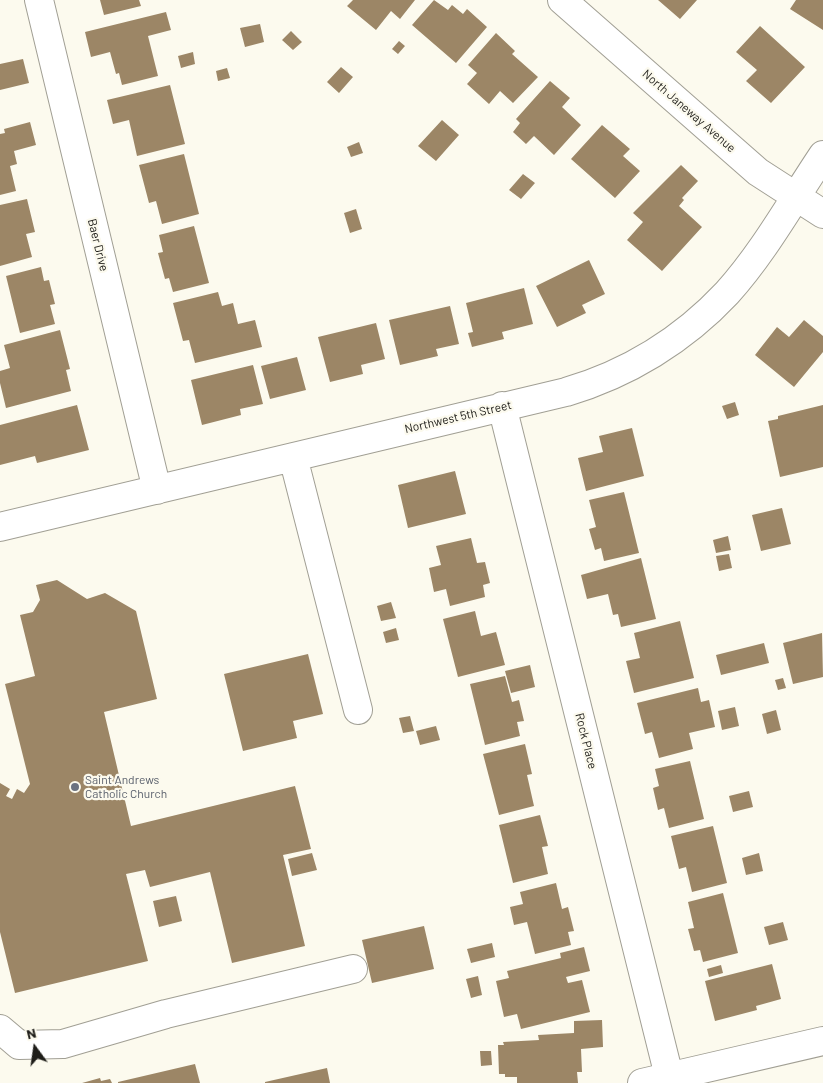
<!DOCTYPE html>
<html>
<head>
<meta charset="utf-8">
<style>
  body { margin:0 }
  #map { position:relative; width:823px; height:1083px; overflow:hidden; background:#fcfaee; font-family:Barlow,sans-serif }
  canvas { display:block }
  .north { position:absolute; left:10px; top:1023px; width:50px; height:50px; -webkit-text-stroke:4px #fcfaee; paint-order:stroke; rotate:346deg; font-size:14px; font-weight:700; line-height:20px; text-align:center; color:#1e1d19 }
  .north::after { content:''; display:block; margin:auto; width:18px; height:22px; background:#1e1d19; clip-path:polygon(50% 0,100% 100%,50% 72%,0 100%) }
</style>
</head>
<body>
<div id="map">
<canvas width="823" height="1083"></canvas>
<div class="north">N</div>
</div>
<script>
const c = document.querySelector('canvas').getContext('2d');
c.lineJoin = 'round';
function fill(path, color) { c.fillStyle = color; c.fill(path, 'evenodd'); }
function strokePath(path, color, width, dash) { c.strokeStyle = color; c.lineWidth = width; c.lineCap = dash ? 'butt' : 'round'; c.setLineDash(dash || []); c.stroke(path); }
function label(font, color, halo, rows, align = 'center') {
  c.font = font + ' Barlow,sans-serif'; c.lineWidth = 4.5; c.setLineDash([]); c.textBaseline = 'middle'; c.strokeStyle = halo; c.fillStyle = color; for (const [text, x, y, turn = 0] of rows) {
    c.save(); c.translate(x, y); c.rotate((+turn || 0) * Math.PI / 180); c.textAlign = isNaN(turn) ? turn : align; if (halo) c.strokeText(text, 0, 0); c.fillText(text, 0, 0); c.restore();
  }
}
const building = new Path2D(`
  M100 0H139L141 6 104 15Z
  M353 0H415L400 19 391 11 376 30 347 6Z
  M434 0 448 10 452 5 463 14 467 9 487 27 456 63 412 25Z
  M658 0H697L680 19Z
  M796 0H823V30L790 9Z
  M166 12 171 30 148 36 158 76 122 85 119 73 116 74 110 52 91 57 85 32Z
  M260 24 264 42 245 47 240 28Z
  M760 26 805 67 771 103 746 81 757 70 736 52Z
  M291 31 302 42 293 50 282 40Z
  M496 33 515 51 512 54 538 77 513 103 500 91 489 104 467 84 477 73 468 65Z
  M399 41 405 46 398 54 392 49Z
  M193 52 195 64 181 68 178 56Z
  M23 59 29 83 0 90V64Z
  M341 67 353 77 339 93 327 82Z
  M227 68 230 78 218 81 216 71Z
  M550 81 570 98 562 107 581 125 554 155 534 136 526 144 513 132 520 123 516 119Z
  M170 85 185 144 137 156 129 120 113 124 107 100Z
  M442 120 459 135 436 161 418 146Z
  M30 122 36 145 14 151 17 164 10 166 16 191 0 195V134L5 133 4 129Z
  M602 125 630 149 623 156 640 171 615 198 571 159Z
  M359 142 363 153 351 157 347 147Z
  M184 154 199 214 162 224 156 201 149 203 139 165Z
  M681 165 698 181 682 198 684 200 679 206 702 227 662 271 627 240 643 222 633 213Z
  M523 174 535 183 521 199 509 190Z
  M27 199 35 232 26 234 32 257 0 266V205Z
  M356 209 362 229 350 233 344 213Z
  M194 226 209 283 173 292 169 278 165 279 158 253 163 252 159 235Z
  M589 260 605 294 582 305 586 313 557 327 536 286Z
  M41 267 44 281 49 280 55 304 50 305 55 324 20 333 6 276Z
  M524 288 533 324 502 332 504 339 472 347 468 333 473 332 466 303Z
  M218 292 222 306 233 303 238 324 255 320 262 347 195 363 189 340 183 341 173 303Z
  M450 306 459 344 436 349 438 356 400 365 389 320Z
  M804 320 823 336V352L794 387 755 355 777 327 789 337Z
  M376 323 385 359 361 365 363 374 330 382 318 337Z
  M60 330 70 369 66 370 71 391 6 408 0 383V371L10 368 4 345Z
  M297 357 306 390 270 399 261 366Z
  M253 365 263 404 240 409 241 415 202 425 191 380Z
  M735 402 739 415 727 419 722 406Z
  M77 405 89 450 37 463 35 456 0 465V425Z
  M823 405V467L780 477 768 421 778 419V416Z
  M632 428 644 476 586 491 578 458 603 452 599 436Z
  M455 471 466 514 408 528 398 485Z
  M624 492 639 553 604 561 601 548 595 550 589 529 596 527 589 500Z
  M782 508 791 544 761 551 752 515Z
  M728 536 731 550 716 553 713 540Z
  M471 538 477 563 485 562 490 583 483 585 485 597 450 606 446 589 434 592 429 568 441 565 436 546Z
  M729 554 732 568 719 571 716 556Z
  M641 558 656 619 621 627 618 614 613 615 608 594 587 599 581 575Z
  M57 580 87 599 105 593 136 611 157 699 104 712 131 826 295 786 311 849 283 855 305 946 232 963 210 872 150 887 145 870 126 874 148 961 15 993 0 932V783L10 789 6 796 12 799 17 789 24 793 30 784 5 684 35 676 20 615 33 612 40 600 36 585Z
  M391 602 396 618 381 621 377 606Z
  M475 611 481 636 496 632 505 665 458 677 443 619Z
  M680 621 694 678 634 693 626 661 640 658 634 633Z
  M396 628 399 640 386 643 383 632Z
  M822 633 823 677 793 684 783 643Z
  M764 643 769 663 721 675 716 655Z
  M308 654 323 714 293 721 297 738 243 751 224 674Z
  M530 665 535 687 511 693 505 671Z
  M505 676 512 702 519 700 524 721 517 722 520 736 485 745 470 684Z
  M783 678 786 688 778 690 775 680Z
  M698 688 701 702 709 700 715 727 689 733 693 749 659 758 652 732 645 734 637 703Z
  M735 707 739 726 722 730 718 711Z
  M776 710 781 730 767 734 762 714Z
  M410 716 414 731 403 733 399 718Z
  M436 726 440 740 420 745 416 731Z
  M525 744 532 774 527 775 534 806 499 815 483 754Z
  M690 761 704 819 669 828 664 808 658 810 653 788 659 786 655 769Z
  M749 791 753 807 733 812 729 796Z
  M540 815 548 846 542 847 548 874 513 883 499 825Z
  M713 826 727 883 692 892 686 867 679 869 671 836Z
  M312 853 317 870 292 876 288 859Z
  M759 853 763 871 746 875 742 858Z
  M556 883 562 909 568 907 574 931 568 932 571 945 535 954 527 922 514 925 510 907 523 904 520 892Z
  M723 893 738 953 703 962 700 950 694 951 688 929 694 928 688 902Z
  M176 896 182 921 159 927 153 901Z
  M783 922 788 940 769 945 764 927Z
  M424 926 434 969 372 983 362 940Z
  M492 943 495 957 471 963 467 949Z
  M584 947 590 971 566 977 568 983 582 980 590 1012 521 1029 517 1014 504 1017 496 981 509 978 507 971 561 958 560 953Z
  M772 964 781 999 756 1006 757 1010 715 1021 705 981Z
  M721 965 723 973 709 977 707 969Z
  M478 976 482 995 471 998 466 979Z
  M602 1020 603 1047 581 1049 582 1072H577L578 1083H517V1077H505V1074H499L498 1045H504L503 1042 539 1040 538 1035 574 1033V1021Z
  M480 1051H491L492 1065 481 1066Z
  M195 1064 200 1083H118V1082Z
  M327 1068 330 1083H265V1082Z
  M100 1078 101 1081 110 1079 112 1083H82Z`);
const minor = new Path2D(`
  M39 0 157 490
  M562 0 758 172 823 214
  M502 406 669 1076
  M293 457 358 710
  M0 527 566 392C627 374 683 340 727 293 764 252 792 201 823 155
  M0 1029 19 1045 63 1044 166 1014 353 969
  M642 1083 823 1041`);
const markers = [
  [75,787,5,"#6b7280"]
];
const streetNames = [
  ["North Janeway Avenue",689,111,41],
  ["Baer Drive",98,245,76],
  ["Northwest 5th Street",458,417,-13],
  ["Rock Place",586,741,76]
];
const worshipNames = [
  ["Saint Andrews",85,780],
  ["Catholic Church",85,794]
];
fill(building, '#9c8666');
strokePath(minor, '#a19f94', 30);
strokePath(minor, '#fff', 28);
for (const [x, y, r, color] of markers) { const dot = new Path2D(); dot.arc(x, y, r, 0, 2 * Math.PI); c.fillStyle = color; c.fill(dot); strokePath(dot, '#fcfaee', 2); }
label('12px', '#1e1d19', '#fcfaee', streetNames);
label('12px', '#5b616d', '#fcfaee', worshipNames, 'left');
</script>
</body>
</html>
